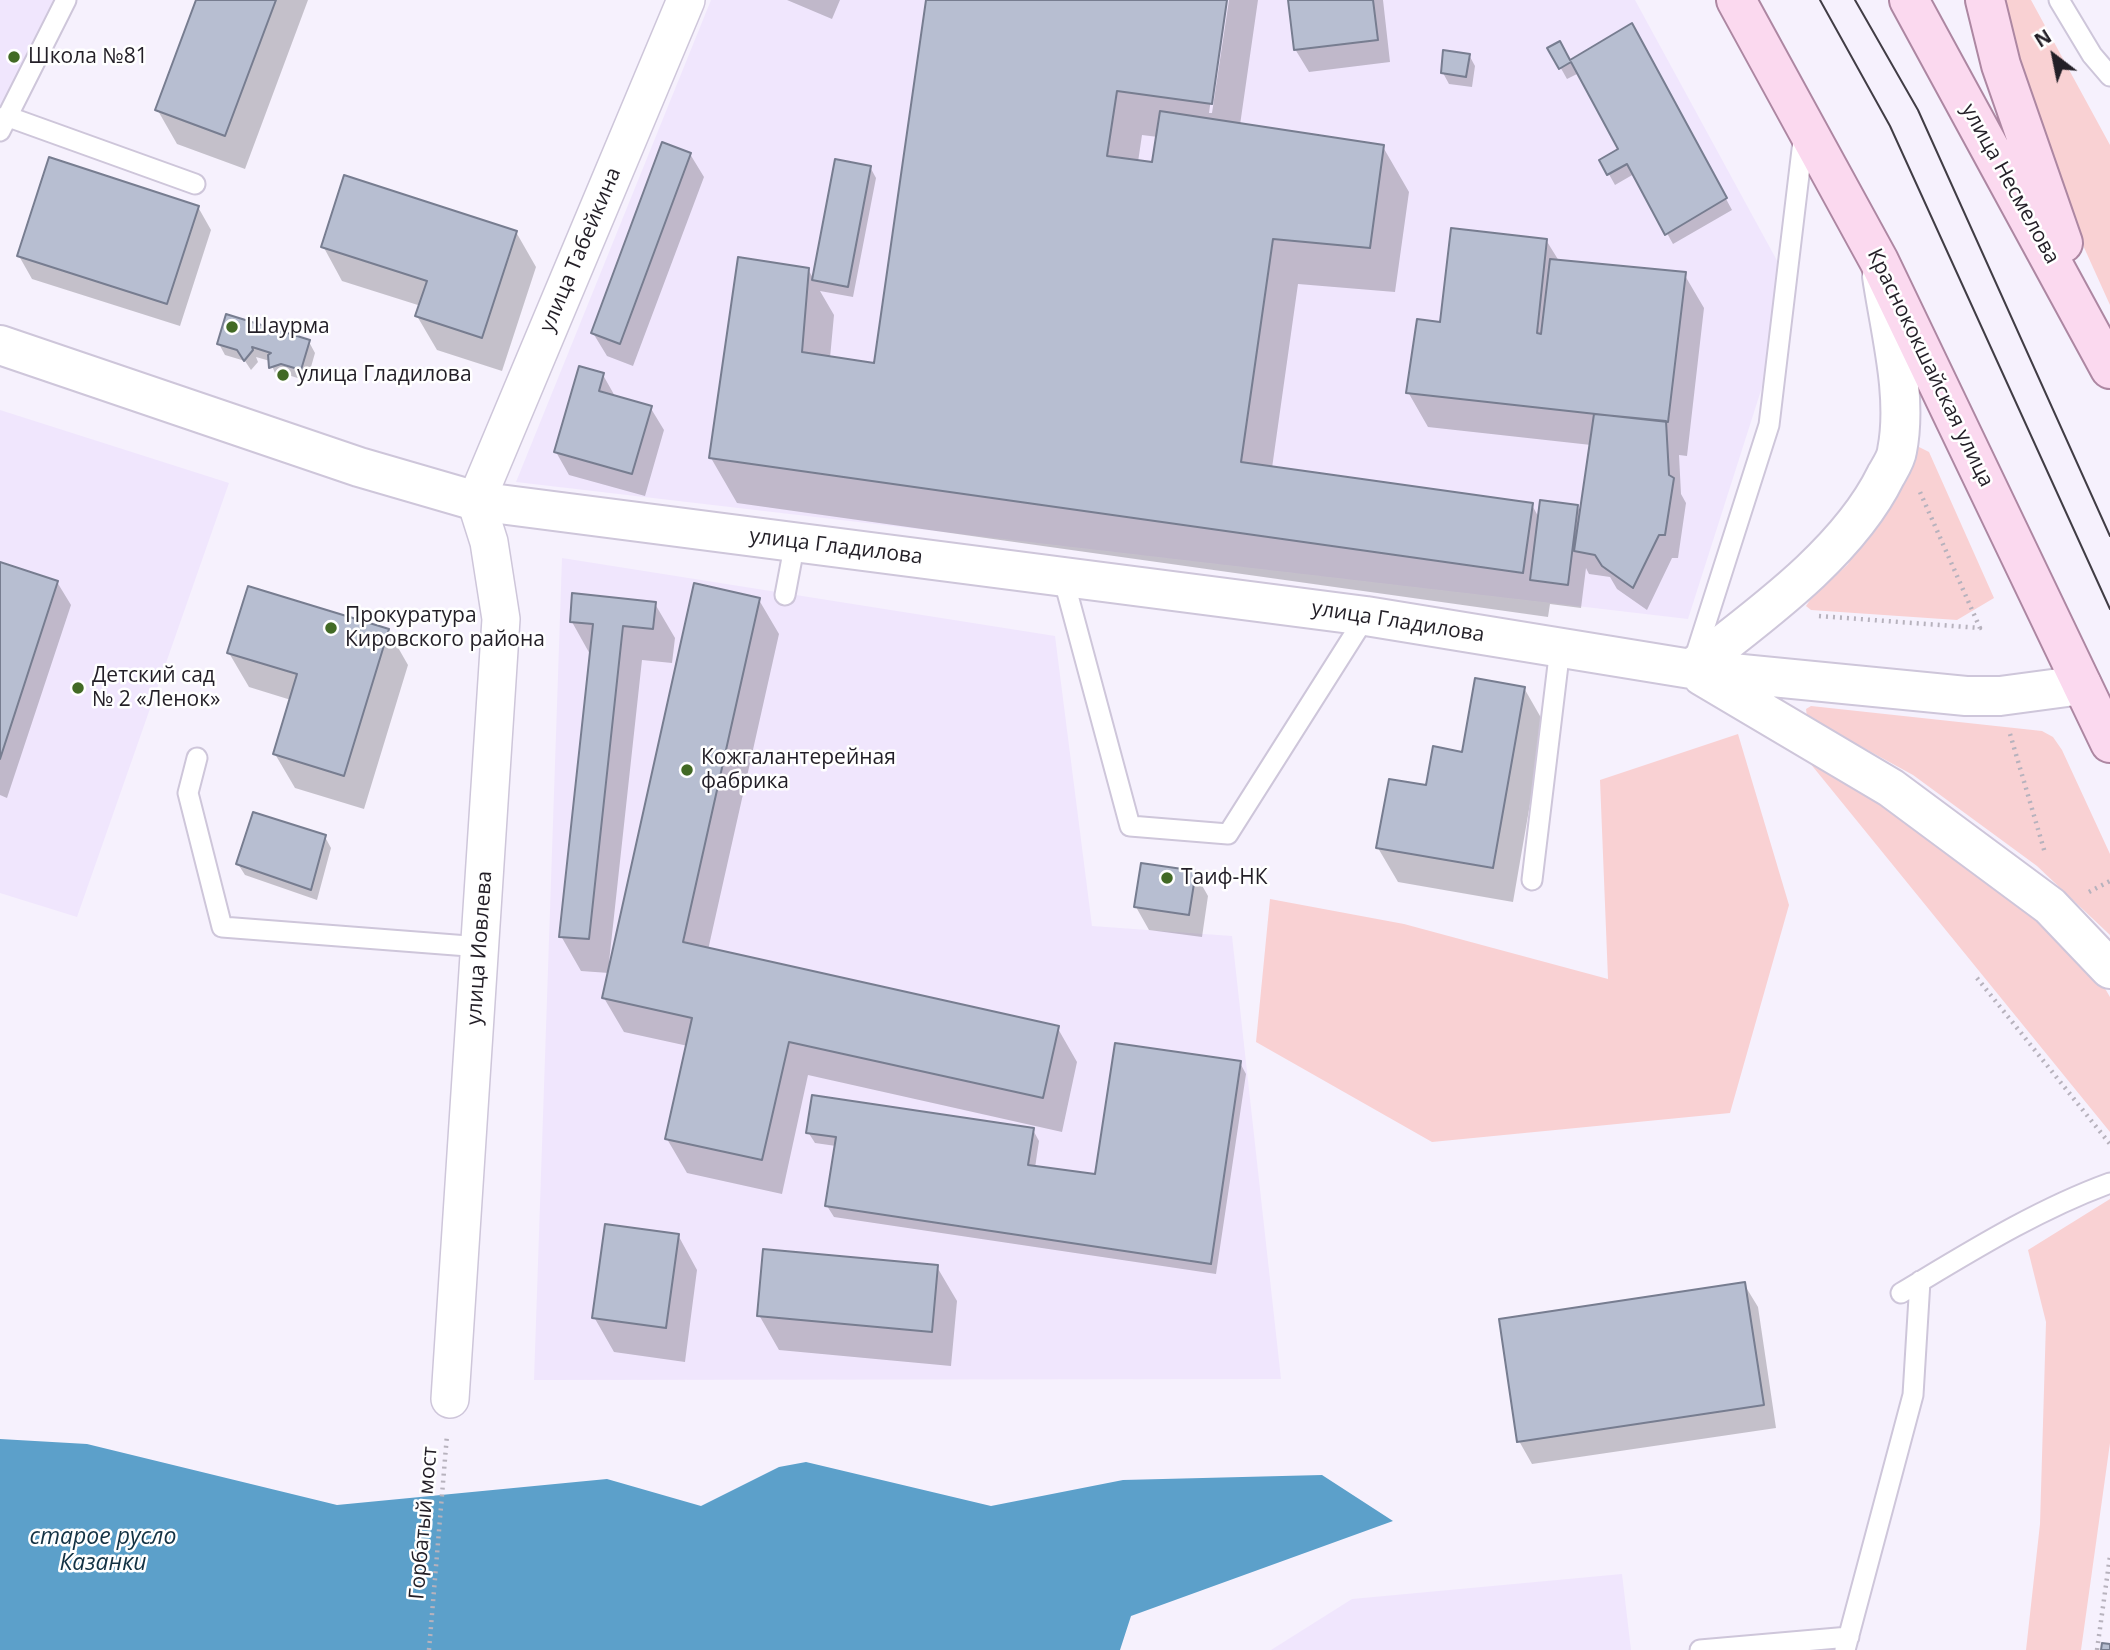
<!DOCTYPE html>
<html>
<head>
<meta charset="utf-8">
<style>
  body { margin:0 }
  #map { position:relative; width:2110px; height:1650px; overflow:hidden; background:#f6f1fd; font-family:"Open Sans",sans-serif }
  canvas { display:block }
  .north { position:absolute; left:2019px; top:21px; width:70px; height:70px; -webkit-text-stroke:5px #fff; paint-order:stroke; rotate:328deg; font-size:19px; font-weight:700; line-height:28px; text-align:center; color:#231f27 }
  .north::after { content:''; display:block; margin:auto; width:24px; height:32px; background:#231f27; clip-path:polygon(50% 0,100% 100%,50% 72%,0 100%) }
</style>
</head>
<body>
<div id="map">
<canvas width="2110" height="1650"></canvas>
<div class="north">N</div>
</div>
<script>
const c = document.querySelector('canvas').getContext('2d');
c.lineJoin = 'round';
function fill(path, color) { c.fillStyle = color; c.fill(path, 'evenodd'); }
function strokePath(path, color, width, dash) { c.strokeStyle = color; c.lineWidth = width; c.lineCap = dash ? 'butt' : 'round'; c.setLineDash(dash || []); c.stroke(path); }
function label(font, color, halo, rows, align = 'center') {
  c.font = font + ' "Open Sans",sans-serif'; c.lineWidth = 5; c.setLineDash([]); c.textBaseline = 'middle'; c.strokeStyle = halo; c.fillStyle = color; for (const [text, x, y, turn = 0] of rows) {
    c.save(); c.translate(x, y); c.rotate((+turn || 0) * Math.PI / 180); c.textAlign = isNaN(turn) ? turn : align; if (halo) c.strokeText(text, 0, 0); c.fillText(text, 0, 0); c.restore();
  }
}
const built = new Path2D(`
  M0 0H55L0 114Z
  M711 0H1635L1793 290 1688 619 516 482Z
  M0 410 229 483 77 917 0 893Z
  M562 558 1055 636 1092 926 1232 936 1281 1379 534 1380Z
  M1622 1574 1631 1650H1271L1352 1599Z`);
const green = new Path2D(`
  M1999 0H2031L2110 145V305L2049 170Z
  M1911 443 1929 452 1994 598 1957 620 1811 610 1806 606 1810 600 1848 564 1873 524Z
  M1811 706 2042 731 2053 737 2062 750 2110 854V935L2037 866 1913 775 1807 717 1806 709Z
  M1738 734 1789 905 1730 1113 1432 1142 1256 1042 1270 899 1404 924 1608 979 1600 780Z
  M1792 741 2009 890 2103 985 2110 997V1132Z
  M2110 1199V1443L2081 1650H2026L2040 1524 2046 1322 2028 1250Z`);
const water = new Path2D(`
  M0 1439 87 1444 337 1505 607 1479 701 1506 779 1467 806 1462 991 1506 1123 1480 1322 1475 1393 1521 1131 1616 1120 1650H0Z`);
const shadow = new Path2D(`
  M198 0H308L245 169 177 144 157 109Z
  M787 0H840L832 19Z
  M928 0H1225L1209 113H1212L1229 0H1258L1240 125 1383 147 1409 192 1395 292 1298 284 1272 468 1532 505 1539 518 1577 506 1581 513 1591 445 1428 427 1408 392 1441 324 1546 240 1559 261 1684 274 1704 308 1687 456 1679 455 1681 494 1686 503 1678 558H1672L1647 610 1617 589 1610 577 1589 574 1586 568 1581 608 1550 604 1548 617 737 503 711 458 808 269 814 280 870 167 876 178 853 297 820 291 834 315 830 358 875 365ZM1142 135 1158 137 1154 164 1138 162Z
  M1290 0H1383L1390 62 1309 72 1295 49Z
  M1632 25 1732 210 1673 244 1634 174 1615 185 1601 160 1621 150 1579 73 1567 79 1550 49 1570 62Z
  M1469 55 1475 66 1472 87 1449 84 1443 73Z
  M690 154 704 177 633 366 607 356 593 333Z
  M198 207 211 230 180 326 32 279 19 256Z
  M516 232 536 267 502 371 437 350 417 316 421 306 342 281 323 246Z
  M309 342 315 353 307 381 288 375 277 378 270 361 256 357 258 362 251 370 245 361 225 355 219 344Z
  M603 375 616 398 650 407 664 430 645 496 569 475 556 452Z
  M0 563 57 582 71 605 7 798 0 795Z
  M759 600 779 634 708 950 1057 1027 1077 1062 1062 1132 808 1075 782 1194 687 1173 667 1139 688 1046 624 1032 604 998 609 973 581 971 561 936 591 656 572 622 655 604 675 638 672 663 642 660 609 962 612 963Z
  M388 630 408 665 364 809 295 788 275 754 291 700 249 687 229 653Z
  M1524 688 1544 723 1513 902 1398 882 1378 848Z
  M325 837 331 848 317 900 245 875 238 864Z
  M1195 873 1208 896 1202 937 1149 930 1136 907Z
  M1240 1063 1246 1074 1216 1274 834 1217 827 1206 836 1146 815 1143 808 1132 1033 1130 1039 1141 1035 1168 1097 1176Z
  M678 1235 697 1270 685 1362 614 1352 594 1317Z
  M937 1267 957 1301 951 1366 779 1350 759 1315Z
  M1744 1284 1758 1307 1776 1428 1532 1464 1519 1441Z`);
const building = new Path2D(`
  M196 0H276L225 136 155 110Z
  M926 0H1227L1212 104 1117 91 1107 156 1152 162 1160 111 1384 145 1370 248 1273 239 1241 462 1533 503 1523 573 709 458 738 257 809 268 802 352 874 363Z
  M1288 0H1373L1378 40 1294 50Z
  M1632 23 1727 198 1665 235 1627 164 1607 175 1599 160 1618 149 1571 62 1559 69 1547 48 1560 41 1570 60Z
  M1443 50 1470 54 1466 77 1441 73Z
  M662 142 691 153 620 344 591 333Z
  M49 157 199 206 167 304 17 256Z
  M835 159 871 166 848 287 812 280Z
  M344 175 517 231 482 338 415 316 427 281 321 247Z
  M1451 228 1547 239 1537 333 1541 334 1550 259 1686 272 1668 422 1406 393 1417 319 1440 322Z
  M226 314 310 340 301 370 281 364 269 368 268 355 271 353 252 347 253 350 244 361 237 350 217 344Z
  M579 366 604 373 599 391 652 406 632 474 554 452Z
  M1594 414 1666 421 1669 475 1674 478 1665 535H1659L1633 588 1602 566 1595 555 1574 551Z
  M1540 500 1578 505 1568 585 1530 580Z
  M0 562 58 581 0 759Z
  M694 583 760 598 683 942 1059 1026 1043 1098 789 1042 762 1160 665 1139 692 1018 602 998Z
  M248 586 389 629 344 776 273 754 297 674 227 653Z
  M572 593 656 602 653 629 623 626 589 939 559 937 593 624 570 622Z
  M1475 678 1525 687 1493 868 1376 848 1389 779 1426 785 1433 746 1462 752Z
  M253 812 326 835 311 890 236 864Z
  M1141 863 1196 871 1189 915 1134 907Z
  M1115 1043 1241 1061 1211 1264 825 1206 836 1137 806 1133 812 1095 1034 1128 1028 1165 1095 1174Z
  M605 1224 679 1234 666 1328 592 1318Z
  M763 1249 938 1265 932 1332 757 1316Z
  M1745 1282 1764 1405 1517 1442 1499 1319Z
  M2102 1643 2110 1644V1650H2101Z`);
const path = new Path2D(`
  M1819 616 1980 628 1920 492
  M2010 734 2045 853
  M2089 892 2110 881
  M1977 978 2110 1144
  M429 1650 447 1435
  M2097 1650 2110 1556`);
const service = new Path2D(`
  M2059 0 2092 55 2110 76
  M6 116 195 184
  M0 131 66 0
  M1063 577 1130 826 1228 834 1366 616
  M785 595 795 542
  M1694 660 1769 425 1804 133
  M197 758 188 793 222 927 481 947
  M1532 880 1560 648
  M1901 1293C1968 1253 2036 1210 2110 1183
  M1700 1650 1849 1637
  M1845 1650 1913 1395 1920 1281`);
const minor = new Path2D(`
  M450 1399 501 619 489 542 476 501 686 0`);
const tertiary = new Path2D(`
  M0 345 359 467 476 501 1366 616 1691 669 1966 696H2000L2082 685
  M1691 669C1759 616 1848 553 1886 475 1890 468 1896 459 1897 451 1908 396 1890 331 1882 276
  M1702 676 1891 788 2050 906 2110 969`);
const primary = new Path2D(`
  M1736 0 1879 261 2110 743
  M1909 0 2110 369
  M1985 0 2001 65 2063 243`);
const tram = new Path2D(`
  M1820 0 1890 126 2110 609
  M1855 0 1918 110 2110 536`);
const markers = [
  [14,57,7,"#426a25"],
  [232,327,7,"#426a25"],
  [283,375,7,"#426a25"],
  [331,628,7,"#426a25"],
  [78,688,7,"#426a25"],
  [687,770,7,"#426a25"],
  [1167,878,7,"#426a25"]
];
const poiNames = [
  ["Школа №81",28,57],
  ["Шаурма",246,327],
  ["улица Гладилова",297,375],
  ["Прокуратура",345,616],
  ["Кировского района",345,640],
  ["Детский сад",92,676],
  ["№ 2 «Ленок»",92,700],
  ["Кожгалантерейная",701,758],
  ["фабрика",701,782],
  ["Таиф-НК",1181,878]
];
const streetNames = [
  ["улица Несмелова",2010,184,61],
  ["улица Табейкина",581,250,-67],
  ["Краснококшайская улица",1930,368,64],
  ["улица Гладилова",836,547,7],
  ["улица Гладилова",1398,622,9],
  ["улица Иовлева",480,948,-86],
  ["Горбатый мост",424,1523,-85]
];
const waterNames = [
  ["старое русло",103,1537],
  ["Казанки",103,1563]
];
fill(built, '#f0e6fd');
fill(green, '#f9d1d3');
fill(water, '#5ca0ca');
fill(shadow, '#0003');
fill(building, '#b7bed1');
strokePath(building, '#777d90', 2);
strokePath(service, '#cec6da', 23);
strokePath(minor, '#cec6da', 40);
strokePath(tertiary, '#cec6da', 42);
strokePath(primary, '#ad87a2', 42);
strokePath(path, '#b7b2bd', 4.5, [2, 5]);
strokePath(service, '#fff', 19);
strokePath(minor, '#fff', 37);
strokePath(tertiary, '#fff', 38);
strokePath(primary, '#fbd9ef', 38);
strokePath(tram, '#413d45', 2);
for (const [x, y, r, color] of markers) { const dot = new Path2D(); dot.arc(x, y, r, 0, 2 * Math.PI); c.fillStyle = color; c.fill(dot); strokePath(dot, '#fff', 2.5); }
label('21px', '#231f27', '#fff', poiNames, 'left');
label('21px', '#231f27', '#fff', streetNames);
label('italic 23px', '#133244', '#fff', waterNames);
</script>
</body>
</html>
